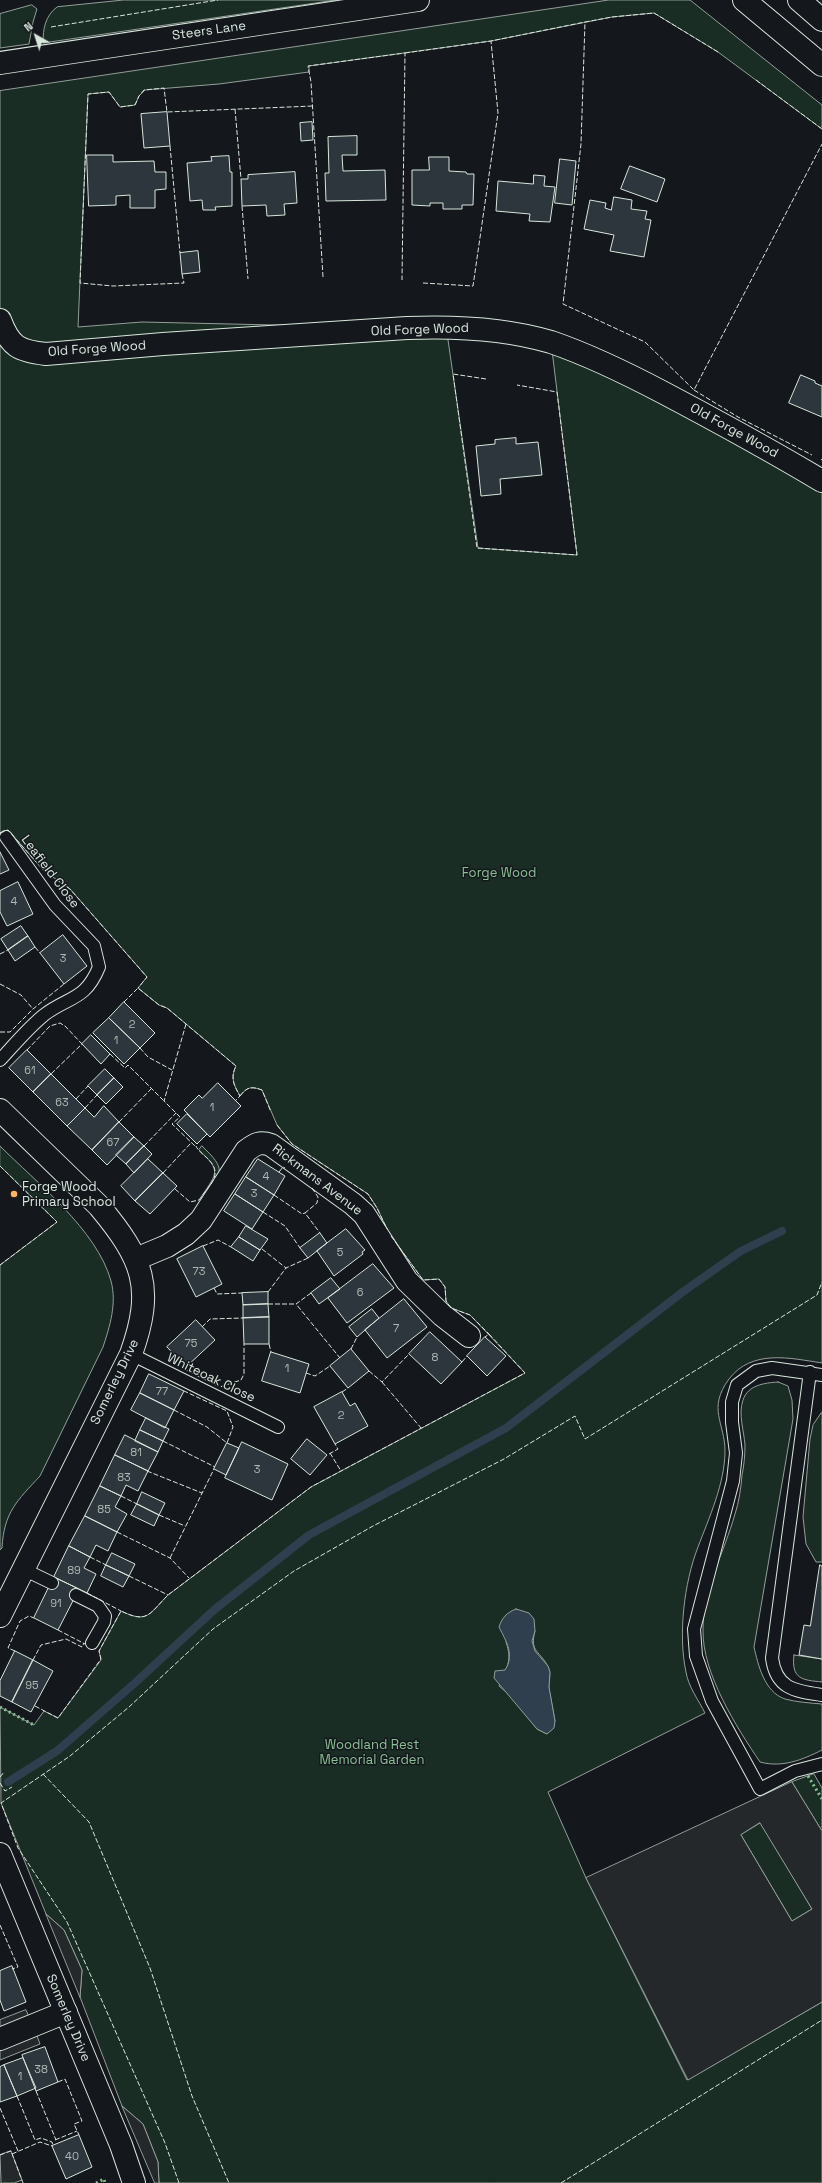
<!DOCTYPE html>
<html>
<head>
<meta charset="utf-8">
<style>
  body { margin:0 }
  #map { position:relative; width:822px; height:2183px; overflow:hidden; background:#14181c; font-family:"Space Grotesk",sans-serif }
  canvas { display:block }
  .north { position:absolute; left:16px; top:16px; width:40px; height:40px; -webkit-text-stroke:3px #14181c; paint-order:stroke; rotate:321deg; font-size:11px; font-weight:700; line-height:16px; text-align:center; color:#d8e6dc }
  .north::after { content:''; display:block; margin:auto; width:14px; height:18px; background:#d8e6dc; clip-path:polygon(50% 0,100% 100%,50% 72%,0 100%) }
</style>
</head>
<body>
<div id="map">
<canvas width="822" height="2183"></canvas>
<div class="north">N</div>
</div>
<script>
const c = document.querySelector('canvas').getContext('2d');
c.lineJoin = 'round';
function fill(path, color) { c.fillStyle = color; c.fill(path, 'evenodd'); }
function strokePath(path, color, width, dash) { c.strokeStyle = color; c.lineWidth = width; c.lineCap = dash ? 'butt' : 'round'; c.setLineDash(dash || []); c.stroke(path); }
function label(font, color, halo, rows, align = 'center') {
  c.font = font + ' "Space Grotesk",sans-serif'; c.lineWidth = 3; c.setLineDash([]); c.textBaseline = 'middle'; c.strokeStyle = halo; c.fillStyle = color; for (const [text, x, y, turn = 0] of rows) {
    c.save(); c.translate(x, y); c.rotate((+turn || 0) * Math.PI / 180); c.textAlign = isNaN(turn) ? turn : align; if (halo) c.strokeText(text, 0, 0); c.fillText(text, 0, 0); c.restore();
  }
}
const green = new Path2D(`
  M124 0H336L43 43C43 29 45 16 57 7Z
  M609 0H690L822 105V129L718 52 654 13 612 17 491 41 309 66V72L219 84 145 90 139 96 135 105 120 107 109 92 88 94 78 327 142 322 407 328 446 326 478 548 577 555 551 342 822 481V1363C790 1358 752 1349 729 1379 707 1409 725 1423 725 1451 725 1483 709 1518 698 1547 684 1583 678 1635 686 1672 688 1686 699 1701 705 1713L548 1792 586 1878 687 2080 822 2002V2183H159L158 2162 143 2124 122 2106 80 1997 82 1970 64 1930 46 1914 1 1803 0 1707 34 1725 44 1711 58 1718 101 1660 99 1651 121 1611C148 1624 149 1614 168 1595L311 1487 525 1373 470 1315 451 1308 446 1301 445 1287 439 1279 423 1280 389 1233 377 1208 368 1194 292 1144 277 1125 262 1090C251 1086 247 1087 240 1096 234 1085 230 1078 236 1066L167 1008 159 1005 138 988 147 977 70 889 44 871 8 830 0 833V91ZM535 1631C529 1653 541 1651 548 1667 552 1674 548 1682 549 1689 551 1700 553 1710 555 1721L547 1734 537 1729 512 1697 499 1686C506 1668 513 1662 506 1642Z
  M32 5 37 9 33 22 29 44 0 48V14Z
  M0 1146C37 1183 97 1230 111 1281 117 1303 110 1326 103 1347L40 1476C17 1501 4 1512 2 1548L0 1550V1265L57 1222 0 1166Z
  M202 1146C227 1170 222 1171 205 1199L201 1197C218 1172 221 1171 199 1150Z
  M778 1382 788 1386 792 1400 793 1419 754 1647C758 1664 764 1692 785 1699 796 1702 810 1703 822 1704V1750C802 1760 782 1768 760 1762 737 1728 702 1673 703 1630 703 1589 724 1553 735 1514 739 1502 741 1488 742 1475 744 1466 745 1455 745 1445 744 1431 738 1414 743 1400 748 1385 764 1383 778 1382Z
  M822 1412V1562H816L806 1544 803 1517 810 1439 813 1425Z
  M794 1655 822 1659V1682C802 1680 791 1679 794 1655Z
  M814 1774 822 1788V1831L792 1782Z
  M761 1823 812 1909 792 1921 741 1835Z`);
const parking = new Path2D(`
  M792 1782 822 1831V2002L688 2080 586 1878ZM760 1823 812 1909 792 1921 741 1835Z
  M46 1914 64 1930 82 1970 80 1997Z
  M26 2010 29 2017 0 2029V2020Z
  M37 2036 40 2044 0 2060V2051Z
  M122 2106 143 2124 158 2162 159 2183H155Z
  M11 2151 22 2180 14 2183H1L0 2155Z`);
const water = new Path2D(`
  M516 1609 529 1613 534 1619 535 1631 532 1641 535 1651 548 1666 550 1672 549 1687 555 1721 554 1728 547 1734 537 1729 494 1678 495 1671 505 1670C515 1655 506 1641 499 1627 502 1618 506 1613 516 1609Z`);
const stream = new Path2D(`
  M8 1782 57 1751 136 1682 214 1610 309 1535 506 1428 684 1291 741 1251 782 1231`);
const building = new Path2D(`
  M167 112 170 146 144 148 141 114Z
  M312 122 313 140 301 141 300 123Z
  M357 136V155H342L343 171 385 170 386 200 326 201 325 173H329L328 137Z
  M87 155H113V162L154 161 155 172H166V189L155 190V208H130V195L116 196V205L89 206Z
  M229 156 230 172H232V206L215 207 216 210H203L202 200 190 201 187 163 212 161 211 157Z
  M429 157H449V171L466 172 467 174H474L473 205H462V209H443V203H430V206L412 205V170H429Z
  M560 159 576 161 572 205 555 203Z
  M630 166 665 179 657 202 621 189Z
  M295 172 297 203 284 204 285 215 267 216 266 205 242 206 241 179H248V175Z
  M534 175 545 176 544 186 555 187 550 222 529 221 530 214 496 211 498 181 533 184Z
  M614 197 632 200 631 209 647 211 645 219 651 220 644 257 610 251 614 235 584 229 590 200 606 203 605 208 611 210Z
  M198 251 200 272 182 274 180 253Z
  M801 375 815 381V383L822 386V417L789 403Z
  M516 438V444L538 442 542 475 500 479 501 494 481 496 476 446 495 444V440Z
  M0 852 9 870 0 874Z
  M18 882 33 914 7 926 0 912V891Z
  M21 926 28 936 8 950 1 939Z
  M63 935 87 966 64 984 40 953Z
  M28 936 35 947 15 961 8 950Z
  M124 1002 155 1033 140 1048 109 1018Z
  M109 1018 140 1048 124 1064 93 1033Z
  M91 1035 110 1054 101 1064 82 1044Z
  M27 1050 51 1074 33 1092 9 1068Z
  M105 1069 114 1078 97 1095 88 1086Z
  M51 1074 85 1108 67 1126 33 1092Z
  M114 1078 123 1087 106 1104 97 1095Z
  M218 1083 241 1106 210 1137 184 1110 199 1095 202 1098Z
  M104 1106 119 1122 92 1150 67 1126 85 1108 94 1117Z
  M187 1114 207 1134 197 1144 177 1124Z
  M119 1122 134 1137 107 1165 92 1150Z
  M134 1137 144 1146 126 1164 116 1155Z
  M144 1146 152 1154 134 1173 126 1164Z
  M148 1159 163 1173 135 1201 121 1186Z
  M258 1159 285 1176 274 1195 246 1177Z
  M163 1173 177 1186 150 1214 135 1201Z
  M246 1177 274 1195 263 1212 235 1194Z
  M235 1194 263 1212 252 1229 224 1211Z
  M246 1226 268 1239 260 1250 239 1237Z
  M346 1229 365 1250 362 1252 363 1254 334 1276 317 1251Z
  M320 1233 327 1243 308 1258 300 1248Z
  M239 1237 260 1250 253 1261 231 1247Z
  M203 1246 222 1284 196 1297 177 1259Z
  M373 1264 394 1288 347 1323 328 1298Z
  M331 1278 340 1289 319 1304 311 1293Z
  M268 1292V1304L243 1305 242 1293Z
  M404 1299 427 1327 387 1358 365 1330Z
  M268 1304 269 1317 243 1318V1305Z
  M372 1309 379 1318 357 1337 349 1327Z
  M269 1317V1344H244L243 1318Z
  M196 1320 215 1340 186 1367 167 1347Z
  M430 1332 462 1362 441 1384 409 1354Z
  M485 1337 506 1356 487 1376 467 1356Z
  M351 1349 369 1371 348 1388 330 1366Z
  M271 1352 309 1364 300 1393 262 1381Z
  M149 1374 184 1391 174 1410 140 1393Z
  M342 1392 350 1406 355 1403 368 1426 335 1444 314 1407Z
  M140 1393 174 1410 165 1428 131 1410Z
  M146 1418 169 1429 163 1441 140 1430Z
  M140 1430 163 1441 158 1452 135 1441Z
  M125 1435 158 1452 148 1471 115 1455Z
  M307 1439 327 1455 310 1475 291 1459Z
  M242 1442 288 1464 272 1500 225 1478Z
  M227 1443 239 1448 226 1475 214 1469Z
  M115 1455 148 1471 138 1491 126 1485 121 1496 100 1486Z
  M100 1486 121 1496 115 1507 127 1514 117 1532 85 1516Z
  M142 1492 165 1503 159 1515 137 1504Z
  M137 1504 159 1515 154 1526 131 1515Z
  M85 1516 117 1532 108 1551 96 1545 90 1557 69 1546Z
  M69 1546 90 1557 84 1568 96 1574 87 1593 54 1577Z
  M112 1553 135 1564 129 1576 106 1565Z
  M106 1565 129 1576 123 1587 101 1576Z
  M820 1565 822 1566V1659L799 1655 804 1625 810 1626Z
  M54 1577 79 1589 58 1630 34 1618Z
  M15 1651 33 1660 12 1702 0 1696V1681Z
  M33 1660 53 1671 31 1712 12 1702Z
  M12 1966 26 2002 4 2011 0 2000V1971Z
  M45 2047 58 2082 36 2091 22 2055Z
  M23 2058 36 2088 17 2096 4 2065Z
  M4 2065 17 2096 0 2102V2067Z
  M79 2135 92 2167 66 2179 52 2146Z`);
const lane = new Path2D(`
  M0 1060C14 1045 28 1028 44 1015 69 996 85 1001 99 967L94 946 55 905 6 837
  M131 1354 278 1427
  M810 1372 772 1658C776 1689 795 1691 822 1695
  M822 1375 772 1368 756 1371 737 1385 732 1402V1422L736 1453 733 1481 694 1629 696 1656 712 1701 760 1789 795 1771 822 1764
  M23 1569 52 1583
  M76 1595 98 1606 105 1616 104 1622 92 1643`);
const street = new Path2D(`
  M0 320C10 347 19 351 46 354L163 344 407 328C456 326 504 328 551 342 589 355 628 374 664 393 717 421 770 450 822 481
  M136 1259 167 1246 186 1234 201 1220 246 1151C255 1144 260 1141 271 1145L353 1204 364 1214 407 1281 442 1315 469 1336
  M0 2039 66 2012`);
const secondary = new Path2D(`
  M744 0 822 65
  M799 0 822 20
  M0 63 418 0
  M0 1110 99 1206C143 1259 155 1287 131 1354L0 1616
  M0 1854 121 2145 134 2183`);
const hedge = new Path2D(`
  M0 1707 34 1725
  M808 1776 822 1799
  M96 2183 104 2179 105 2183`);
const fence = new Path2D(`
  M51 27 218 0
  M718 52 654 13 612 17 585 22 581 144 563 304 645 342 694 390 822 144
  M405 53 491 41 585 22
  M756 80 822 129
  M235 109 241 179
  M170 146 180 253
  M242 206 248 279
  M182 274 184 283 113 286 80 283 88 94 109 92 120 107 135 105 139 96 144 90 164 88 167 112 313 106
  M323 277 311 82 308 66 405 53 402 280
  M423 283 473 286 498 113 491 41
  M486 379 453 374 477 548 577 555 557 392 517 385
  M694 390 738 417 812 455
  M821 459 822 460
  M0 833 8 830 44 871 70 889 147 977 138 988
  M35 947 40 953
  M0 954 8 950
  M0 984 21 995 33 1009
  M124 1002 138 988 159 1005 167 1008 236 1066C230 1078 234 1086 240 1096L235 1101
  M186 1024 164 1101 180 1117 172 1124 195 1146
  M0 1032H10L33 1009 64 984
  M140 1048 148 1057 172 1070
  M27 1050 50 1026 60 1023 65 1026 82 1044 51 1074
  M110 1054 125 1068 128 1065 164 1101
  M240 1096C247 1087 251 1086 262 1090L271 1112
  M76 1099 88 1086
  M85 1108 97 1095
  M119 1122 151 1089
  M277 1125 292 1144 368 1194 377 1208 387 1229
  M144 1146 176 1113
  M0 1166 57 1222 0 1265
  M279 1172 283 1167 285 1168
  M163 1173 191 1143
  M312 1188 318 1197 317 1203 305 1213 320 1233
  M175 1189 190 1202 199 1200C210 1184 225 1174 206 1157 202 1154 197 1149 196 1146
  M274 1195 302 1214 305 1213
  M263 1212 285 1226 300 1248
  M391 1236 423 1280 439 1279 445 1287 446 1301 451 1308 470 1315 489 1334
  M203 1246 218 1240 231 1247
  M262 1249 286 1268
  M214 1288 217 1294 242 1293
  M268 1292 286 1268 308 1258
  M311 1293 296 1304 340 1358
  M268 1304H296
  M202 1327 210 1319 243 1318
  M269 1344 271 1352
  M351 1349 357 1337
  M462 1362 467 1356
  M186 1367V1370L220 1387 241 1380 244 1374V1344
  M369 1371 382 1382 409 1354
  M306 1373 315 1376 330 1366
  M382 1382 421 1428
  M342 1392 348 1388
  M174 1410 207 1427 227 1443 233 1427 227 1411 184 1391
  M163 1441 215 1467
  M330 1453 341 1471
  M329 1454 338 1449 335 1444
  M147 1471 202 1493
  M121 1496 137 1504
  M159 1515 185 1526
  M117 1532 170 1558 189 1578
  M90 1557 106 1565
  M170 1558 214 1469
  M129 1576 168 1595
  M87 1593 121 1611
  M58 1630 85 1644
  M15 1651 8 1648 20 1621 29 1616 34 1618
  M33 1660 41 1645 66 1639 82 1647 84 1643
  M35 1706 58 1718 101 1659 99 1651 121 1611C148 1624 149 1614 168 1595L311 1487 525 1373 489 1334 485 1337
  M43 1774 89 1822 150 1968 192 2096 229 2183
  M0 1777 4 1772
  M0 1783 5 1791 12 1787
  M0 1925 18 1967 12 1969
  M58 2082 65 2079 82 2121 74 2124 79 2135
  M36 2091 56 2140
  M17 2096 35 2140 41 2138 52 2142 53 2146
  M0 2108 18 2151
  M55 2140 77 2131
  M12 2154 40 2142 52 2146
  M0 2155 11 2151 23 2183
  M179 2183 165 2143 67 1922 18 1848 1 1803 70 1756 129 1707 213 1629 294 1571 373 1526 504 1459 575 1416 585 1439 817 1295 822 1282
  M561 2183 822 2020`);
const markers = [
  [14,1194,4,"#ffb74d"]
];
const numberNames = [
  ["4",14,902],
  ["3",63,959],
  ["2",132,1025],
  ["1",116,1041],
  ["61",30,1071],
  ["63",62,1103],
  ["1",212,1108],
  ["67",113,1143],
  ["4",266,1177],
  ["3",254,1194],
  ["5",340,1253],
  ["73",199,1272],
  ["6",360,1293],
  ["7",396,1329],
  ["75",191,1344],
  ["8",435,1358],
  ["1",287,1369],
  ["77",162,1392],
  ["2",341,1416],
  ["81",136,1453],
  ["3",257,1470],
  ["83",124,1478],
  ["85",104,1510],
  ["89",74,1571],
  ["91",56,1604],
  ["95",32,1686],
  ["38",41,2070],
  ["1",20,2077],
  ["40",72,2157]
];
const streetNames = [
  ["Steers Lane",209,31,-8],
  ["Old Forge Wood",420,330,-2],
  ["Old Forge Wood",97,349,-4],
  ["Old Forge Wood",734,431,29],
  ["Leafield Close",50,872,53],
  ["Rickmans Avenue",317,1180,37],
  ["Whiteoak Close",211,1378,26],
  ["Somerley Drive",115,1382,-64],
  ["Somerley Drive",68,2018,67]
];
const parkNames = [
  ["Forge Wood",499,873],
  ["Woodland Rest",372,1745],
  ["Memorial Garden",372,1760]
];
const poiNames = [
  ["Forge Wood",22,1187],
  ["Primary School",22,1202]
];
fill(green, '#1a2d24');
strokePath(green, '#939e99', 1);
fill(parking, '#24282b');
strokePath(parking, '#939e99', 1);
fill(water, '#2f3f4d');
strokePath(water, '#939e99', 1);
strokePath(stream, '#2f3f4d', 8);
fill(building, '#2c363c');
strokePath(building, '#d8e6dc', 1);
strokePath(lane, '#d8e6dc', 14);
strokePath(street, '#d8e6dc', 24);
strokePath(secondary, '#d8e6dc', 24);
strokePath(lane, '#14181c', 12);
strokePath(street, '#14181c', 22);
strokePath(secondary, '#14181c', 22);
strokePath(hedge, '#8ac095', 3, [2, 3]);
strokePath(fence, '#d8e6dc', 1, [5, 2]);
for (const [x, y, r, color] of markers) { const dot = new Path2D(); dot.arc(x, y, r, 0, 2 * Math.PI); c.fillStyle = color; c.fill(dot); strokePath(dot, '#14181c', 1.5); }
label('11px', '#adbab4', null, numberNames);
label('13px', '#d8e6dc', '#14181c', streetNames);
label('13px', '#8ac095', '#14181c', parkNames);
label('13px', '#d8e6dc', '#14181c', poiNames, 'left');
</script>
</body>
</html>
